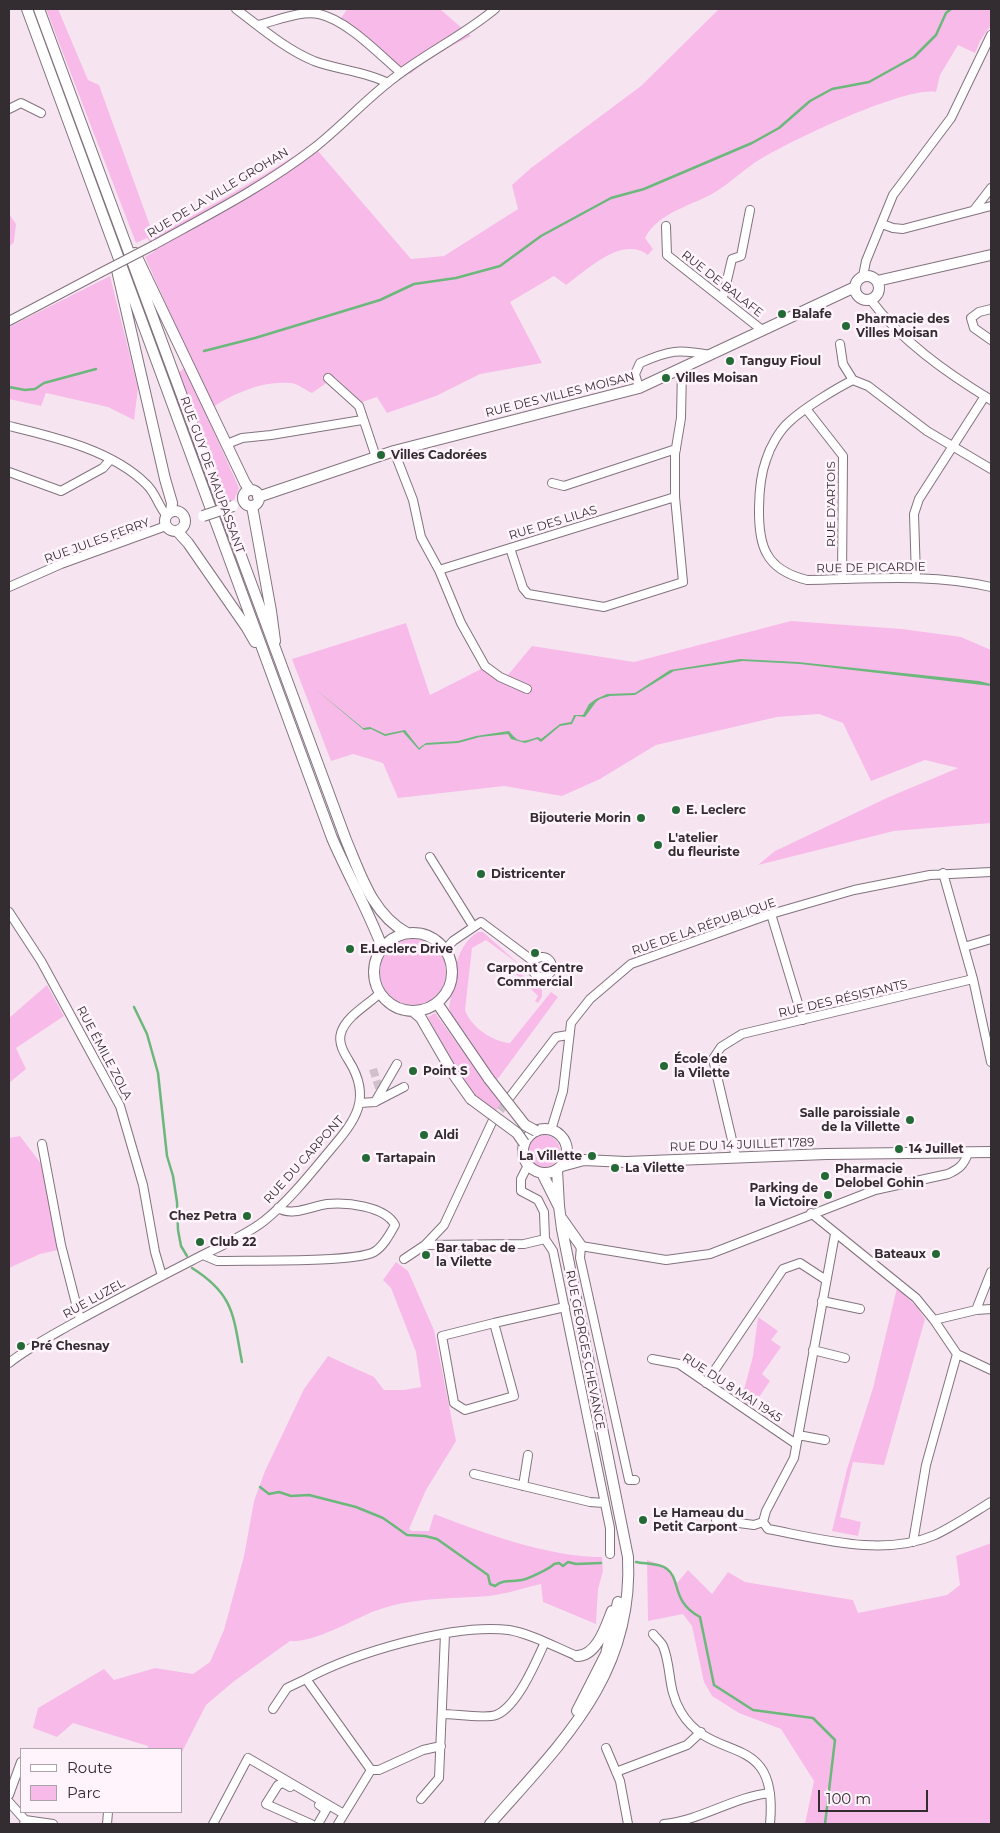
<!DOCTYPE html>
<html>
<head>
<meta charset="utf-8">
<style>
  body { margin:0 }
  #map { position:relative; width:1000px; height:1833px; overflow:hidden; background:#f6e5f1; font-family:Montserrat,sans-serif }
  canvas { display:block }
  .frame { position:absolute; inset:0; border:10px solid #332d31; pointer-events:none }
  .legend { position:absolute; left:20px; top:1748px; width:162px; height:65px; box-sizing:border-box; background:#fff4fc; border:1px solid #ada4ab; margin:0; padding:6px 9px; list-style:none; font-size:15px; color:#332d31 }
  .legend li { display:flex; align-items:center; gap:10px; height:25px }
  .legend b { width:25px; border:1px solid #ada4ab }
  .scale { position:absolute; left:818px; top:1790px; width:110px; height:22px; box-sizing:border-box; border:2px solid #332d31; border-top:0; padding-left:6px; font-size:15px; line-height:18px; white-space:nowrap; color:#332d31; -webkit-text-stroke:4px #fff4fc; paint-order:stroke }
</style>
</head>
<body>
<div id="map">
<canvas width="1000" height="1833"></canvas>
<div class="frame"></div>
<ul class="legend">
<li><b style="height:6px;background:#fff"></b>Route</li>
<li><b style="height:14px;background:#f8bbe9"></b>Parc</li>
</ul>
<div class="scale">100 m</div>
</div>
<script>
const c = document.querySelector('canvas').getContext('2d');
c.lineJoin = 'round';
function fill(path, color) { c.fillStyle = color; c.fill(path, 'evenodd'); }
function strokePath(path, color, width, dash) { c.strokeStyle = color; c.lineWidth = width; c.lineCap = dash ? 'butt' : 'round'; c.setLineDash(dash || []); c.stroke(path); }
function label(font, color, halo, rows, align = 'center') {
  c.font = font + ' Montserrat,sans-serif'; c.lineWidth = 5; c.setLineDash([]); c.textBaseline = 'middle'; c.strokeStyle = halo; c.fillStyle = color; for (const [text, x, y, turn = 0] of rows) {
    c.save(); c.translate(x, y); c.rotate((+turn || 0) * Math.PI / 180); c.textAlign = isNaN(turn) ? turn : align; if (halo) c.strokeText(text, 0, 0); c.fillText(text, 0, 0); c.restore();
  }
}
const green = new Path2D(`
  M46 9H58L88 80 99 85 153 234C176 226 197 213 219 201 250 183 282 165 312 144L411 259 444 256 518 209 512 185 531 168 641 86 719 9H991V25L980 41 975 53 958 45 940 75 936 92C905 86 782 144 753 164 741 172 730 183 717 191 693 206 659 211 645 238L653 249 648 255C622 235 586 271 566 285L554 276 510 302 542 363 480 374 436 396 387 413 377 397 362 402 335 377 312 393C305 390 297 383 290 383 260 380 229 396 205 412L239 488 234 500 228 502 178 373 192 362 145 257 155 251 147 238 136 243Z
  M347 9H440L471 36 432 56 410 74 340 20Z
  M9 214 16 224 14 242 9 247Z
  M110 276 138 388 134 420 108 407 46 393 41 406 9 399V327Z
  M791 621 902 629 961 637 991 650V823L894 831 758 865 775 851 889 797 958 768 925 760 871 781 843 723 819 714 777 717 656 745 600 779 562 796 504 786 398 798 383 763 353 754 331 761 292 659 406 623 430 695 483 668 508 675 532 646 634 662Z
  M478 932H483L520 965 486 940 472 948 465 1010C471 1027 493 1042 510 1043L551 992 558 997 497 1080C481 1059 456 1034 449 1008 454 981 453 947 478 932Z
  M380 972a33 33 0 1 1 66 0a33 33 0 1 1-66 0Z
  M518 972 542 990V997L538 1003 535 1001 538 996 516 974Z
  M47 985 64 1016 16 1048 26 1069 9 1083V1018Z
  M435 1013 501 1104 495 1112C462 1089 446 1052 428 1017Z
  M528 1151a16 16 0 1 1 32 0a16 16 0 1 1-32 0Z
  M20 1136 42 1165 58 1250 40 1254 9 1268V1138Z
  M396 1262 408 1271 434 1330 456 1441 426 1490 409 1529 412 1531H429L434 1514C484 1533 548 1557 602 1557L603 1571 598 1589 596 1624 543 1602 541 1584C524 1588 506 1594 489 1596 450 1599 410 1597 372 1612 349 1622 313 1643 290 1641L233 1682 206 1705 181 1754V1749H147L148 1746 73 1723 57 1737 33 1728 38 1708 104 1669 114 1680 155 1668 193 1674 210 1662 224 1630 244 1556 254 1501 265 1471 304 1389 328 1356 374 1377 384 1390H404L421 1387 416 1352 391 1288 383 1280Z
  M897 1288 917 1307 925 1319 884 1465 853 1462 840 1517 861 1522 858 1536 832 1531 847 1469 873 1388Z
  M758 1317 778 1331 771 1340 781 1347 762 1374 770 1381 751 1409 741 1401 753 1356Z
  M991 1543V1824H805L814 1781 781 1729 739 1713 712 1696 704 1682 692 1626 683 1614 648 1621 647 1560 667 1567 677 1583 688 1570 712 1594 728 1572 745 1582 853 1600 858 1613 947 1595 960 1585 956 1556Z`);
const water = new Path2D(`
  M740 659 798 662 979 681 991 684V686L800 664 743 661 674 671 635 695 610 696 600 699 596 702 585 717 576 716 572 724 560 726 541 742 537 739 525 743 511 739 508 734 480 737 458 743 425 745 419 750 403 732 385 736 371 729 364 730 314 688 363 728 370 727 385 734 405 730 419 748 426 743 458 741 476 736 509 731C519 744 523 742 538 737L541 739 560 724 571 722 574 715H583L589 704 596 699 607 694 635 693 670 670Z`);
const stream = new Path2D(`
  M204 351 255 338 380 300 414 284 456 278 500 266 541 236 611 198 644 189 752 143 779 128 810 101 832 89 869 82 914 57 936 35 946 13 951 9
  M9 387 25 390 35 389 44 383 96 369
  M134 1007 147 1034 158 1073 167 1156 173 1176 177 1202 178 1230 181 1246 187 1256
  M192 1268C235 1295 233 1316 242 1362
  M260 1487 269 1494 279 1492 291 1496 309 1495 356 1507 383 1518 407 1535 425 1536 437 1539 488 1575 490 1584 495 1586C503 1579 512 1582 522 1580 528 1579 551 1568 554 1564L559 1563 563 1566 568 1562 576 1564 601 1563
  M636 1562C645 1564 660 1563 667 1569 681 1579 671 1602 700 1617L714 1685 753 1710 813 1718 835 1740 825 1824`);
const minorTunnel = new Path2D(`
  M373 1069 380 1091
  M493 1120 509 1099`);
const minor = new Path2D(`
  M236 9C260 27 285 49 314 61 338 70 365 71 388 83
  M258 25C276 21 301 10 319 14 347 20 380 55 401 73
  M9 109 21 103 41 113
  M974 210 991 188
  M882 224 893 228 903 229 991 206
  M666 226 667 255 762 330
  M154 245C208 215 265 186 314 148 342 126 366 99 394 78 426 53 464 35 495 9
  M863 276 866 261 893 195 951 118 991 35
  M723 297 732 259 741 256 750 210
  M870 299C901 341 947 373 991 400
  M991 309 979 312 971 318 974 328 991 340
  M9 321 100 273
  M840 344 843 364 853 380
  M328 378 359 406 376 457
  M639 388 635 374 640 363C670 350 678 349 710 355
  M807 410 843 456 842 579
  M9 426C54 437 112 450 146 484 156 493 158 506 167 516
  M227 444 242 438 271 435 362 420
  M394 451 413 500 421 537 439 570 461 623 485 666 500 677 527 689
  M991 469 927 431 868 386 853 380C835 389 804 408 789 422 779 431 770 447 766 460 758 482 755 534 767 554 775 569 791 576 807 580 869 579 930 573 991 587
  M9 472 61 491 103 468 110 460
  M552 483 564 486 676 449
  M510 548 523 588 528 594 604 607 683 582 675 497V454L681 418 682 368
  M439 570 675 497
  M916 577 914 514 919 499 985 396
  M9 587 61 564 166 526
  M430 857 473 926
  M943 873 973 979 991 1062
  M9 912 41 961 120 1106 143 1185 155 1252 162 1276
  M771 914 803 1020
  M964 947 991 939
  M445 950 453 941 481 922 533 961
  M532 967a10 10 0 1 1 20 0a10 10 0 1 1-20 0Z
  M510 1097 556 1037 568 1035
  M375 1102 397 1064
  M360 1103 375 1102 404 1087
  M551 1130 563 1091 571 1023 590 999 631 964 771 914 854 890 930 875 991 872
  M42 1144 61 1245 80 1319
  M736 1157 713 1059 721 1047 742 1034 973 979
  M528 1165 521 1179V1191L538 1200 544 1212 545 1239 553 1251 610 1528V1554
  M811 1213 916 1298 934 1320 957 1354 991 1370
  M425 1245 444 1225 493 1120
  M203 1255 217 1261C245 1260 354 1263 374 1252 383 1247 390 1234 395 1225 385 1206 346 1202 327 1204 312 1206 292 1217 278 1208
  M404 1259 425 1245 524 1244 545 1239
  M822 1301 860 1309
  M976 1310 991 1272
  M934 1320 976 1310 991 1309
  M494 1323 442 1336 454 1403 465 1410 514 1396 494 1323 565 1307
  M813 1350 845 1358
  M652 1359 679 1364 796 1444
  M9 1363C28 1348 49 1337 70 1325 110 1303 150 1282 191 1261 215 1248 242 1238 264 1221 289 1201 311 1173 331 1149 356 1120 372 1098 349 1061 344 1053 338 1043 341 1033 346 1016 368 1005 380 993
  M706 1383 783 1269 800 1263 826 1280
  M798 1435 825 1440
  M474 1474 590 1502 604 1503
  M635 1480H629L580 1258 581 1246 666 1260 710 1254 875 1190 948 1174C959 1169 964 1165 968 1153
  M523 1486 528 1455
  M716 1520 754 1525 763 1522
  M763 1522 766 1511 794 1458 835 1234
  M763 1522 768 1529C821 1539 883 1557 935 1535 954 1526 973 1513 991 1502
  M913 1542 926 1465 957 1354
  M653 1634C656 1638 661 1642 663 1646 672 1668 667 1689 681 1712 713 1766 779 1728 770 1824
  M306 1679C354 1653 454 1623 509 1630 532 1634 555 1647 577 1656
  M273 1709 287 1688 306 1679 371 1770
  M442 1714C455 1714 485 1719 496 1715 517 1707 536 1662 545 1642
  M606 1748 620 1781 628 1824
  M616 1772 687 1745 701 1732
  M290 1787 283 1783 278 1785 266 1804 311 1824
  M9 1795 21 1762
  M421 1799 439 1778 445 1634
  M9 1802 25 1820
  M24 1824 25 1820 53 1824
  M107 1824 108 1812
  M213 1824 248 1758 344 1814
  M318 1824 326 1810 319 1805
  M338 1824 371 1770H379L423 1750 441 1746
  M664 1824C702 1820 733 1797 770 1793`);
const major = new Path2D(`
  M27 9 332 838C348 875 368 910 382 947
  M39 9 346 840C361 875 372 914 407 933
  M135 253 245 483 250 490
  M117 270 165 479 172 503 171 512
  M855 288a12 12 0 1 1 24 0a12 12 0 1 1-24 0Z
  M877 281 991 255
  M243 498a8 8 0 1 1 16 0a8 8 0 1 1-16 0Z
  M258 497 394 451 639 388 855 287
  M252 506 271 611 275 641
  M165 521a10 10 0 1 1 20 0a10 10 0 1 1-20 0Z
  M177 531 188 543 247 628 255 642
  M374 972a39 39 0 1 1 78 0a39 39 0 1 1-78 0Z
  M437 1003 489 1079
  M413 1011 421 1018 454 1075 471 1099
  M523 1151a22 22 0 1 1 44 0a22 22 0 1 1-44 0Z
  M562 1166 584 1160 626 1162 826 1154 991 1152
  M542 1173 558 1205
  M562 1219 581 1246
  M577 1656C597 1656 606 1626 612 1611
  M577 1711 606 1654 618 1602
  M490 1824C561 1743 634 1676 628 1557L562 1229 559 1206 557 1170`);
const minorBridge = new Path2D(`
  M100 273 154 245`);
const majorBridge = new Path2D(`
  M203 516 233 506
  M489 1079 525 1125 536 1131
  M471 1099 517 1133 524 1143`);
const markers = [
  [782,314,5,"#236a37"],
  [846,326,5,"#236a37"],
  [730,361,5,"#236a37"],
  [666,378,5,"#236a37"],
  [381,455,5,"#236a37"],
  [676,810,5,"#236a37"],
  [641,818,5,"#236a37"],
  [658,845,5,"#236a37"],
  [481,874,5,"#236a37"],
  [350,949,5,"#236a37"],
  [535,953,5,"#236a37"],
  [664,1066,5,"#236a37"],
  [413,1071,5,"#236a37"],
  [910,1120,5,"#236a37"],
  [424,1135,5,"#236a37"],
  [899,1149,5,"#236a37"],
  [592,1156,5,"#236a37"],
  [366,1158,5,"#236a37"],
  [615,1168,5,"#236a37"],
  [825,1176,5,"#236a37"],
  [828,1195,5,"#236a37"],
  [247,1216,5,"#236a37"],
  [200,1242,5,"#236a37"],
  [936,1254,5,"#236a37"],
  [426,1255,5,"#236a37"],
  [21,1346,5,"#236a37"],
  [643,1520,5,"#236a37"]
];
const streetNames = [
  ["RUE DE LA VILLE GROHAN",218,193,-31],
  ["RUE DE BALAFE",722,284,38],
  ["RUE DES VILLES MOISAN",560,395,-14],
  ["RUE GUY DE MAUPASSANT",212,475,70],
  ["RUE D'ARTOIS",831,504,-90],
  ["RUE DES LILAS",553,523,-17],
  ["RUE JULES FERRY",97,541,-20],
  ["RUE DE PICARDIE",871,568,-1],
  ["RUE DE LA RÉPUBLIQUE",704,927,-19],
  ["RUE DES RÉSISTANTS",843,999,-13],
  ["RUE ÉMILE ZOLA",104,1053,62],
  ["RUE DU 14 JUILLET 1789",742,1145,-2],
  ["RUE DU CARPONT",304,1160,-48],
  ["RUE LUZEL",94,1299,-29],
  ["RUE GEORGES CHEVANCE",585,1350,79],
  ["RUE DU 8 MAI 1945",732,1388,33]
];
const poiNames = [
  ["Balafe",792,314],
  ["Pharmacie des",856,319],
  ["Villes Moisan",856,333],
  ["Tanguy Fioul",740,361],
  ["Villes Moisan",676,378],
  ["Villes Cadorées",391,455],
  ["E. Leclerc",686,810],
  ["Bijouterie Morin",631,818,"right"],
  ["L'atelier",668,838],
  ["du fleuriste",668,852],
  ["Districenter",491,874],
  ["E.Leclerc Drive",360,949],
  ["Carpont Centre",535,968,"center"],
  ["Commercial",535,982,"center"],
  ["École de",674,1059],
  ["la Vilette",674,1073],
  ["Point S",423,1071],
  ["Salle paroissiale",900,1113,"right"],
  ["de la Villette",900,1127,"right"],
  ["Aldi",434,1135],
  ["14 Juillet",909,1149],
  ["La Villette",582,1156,"right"],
  ["Tartapain",376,1158],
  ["La Vilette",625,1168],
  ["Pharmacie",835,1169],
  ["Delobel Gohin",835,1183],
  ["Parking de",818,1188,"right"],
  ["la Victoire",818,1202,"right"],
  ["Chez Petra",237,1216,"right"],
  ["Club 22",210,1242],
  ["Bar tabac de",436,1248],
  ["la Vilette",436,1262],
  ["Bateaux",926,1254,"right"],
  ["Pré Chesnay",31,1346],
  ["Le Hameau du",653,1513],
  ["Petit Carpont",653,1527]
];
fill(green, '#f8bbe9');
fill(water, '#6cb77b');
strokePath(stream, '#6cb77b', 2.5);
strokePath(minorTunnel, '#cfc0cb', 8, [8, 4]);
strokePath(minor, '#82737e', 10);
strokePath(major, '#82737e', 12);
strokePath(minor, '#fff', 8);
strokePath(major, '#fff', 10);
strokePath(minorBridge, '#82737e', 10, []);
strokePath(majorBridge, '#82737e', 12, []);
strokePath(minorBridge, '#fff', 8);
strokePath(majorBridge, '#fff', 10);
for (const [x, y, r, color] of markers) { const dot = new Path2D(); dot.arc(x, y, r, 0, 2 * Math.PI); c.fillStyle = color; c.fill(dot); strokePath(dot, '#fff4fc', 2); }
label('12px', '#332d31', '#fff4fc', streetNames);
label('bold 12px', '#332d31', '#fff4fc', poiNames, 'left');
</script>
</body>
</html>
